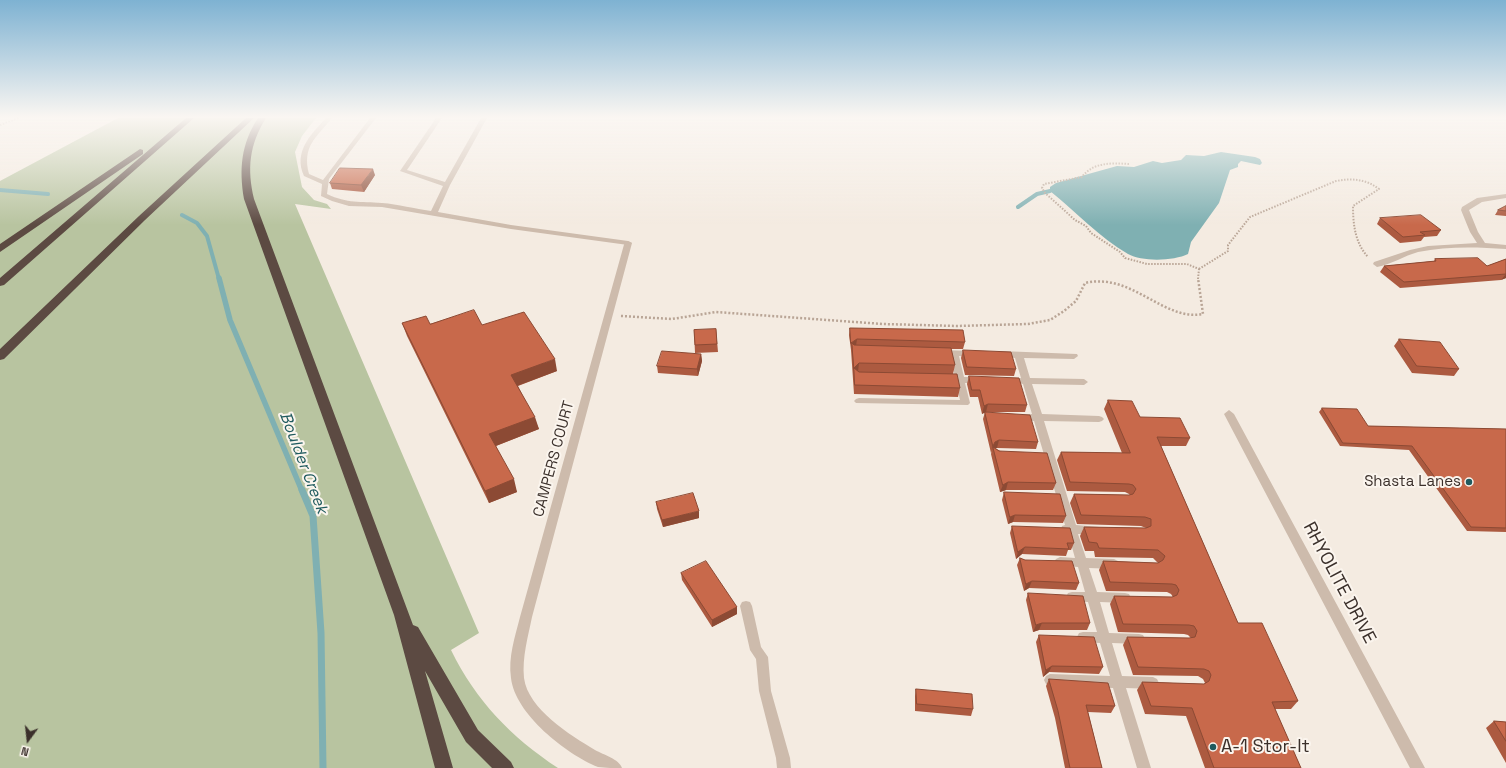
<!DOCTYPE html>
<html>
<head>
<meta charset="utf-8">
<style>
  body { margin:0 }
  #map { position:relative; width:1506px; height:768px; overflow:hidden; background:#f4ebe1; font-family:"Space Grotesk",sans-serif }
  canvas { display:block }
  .north { position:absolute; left:8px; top:720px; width:40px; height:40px; -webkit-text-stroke:3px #fbf5ee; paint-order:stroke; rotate:195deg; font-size:11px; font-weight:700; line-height:16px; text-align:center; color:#3b302b }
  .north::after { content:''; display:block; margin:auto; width:14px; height:18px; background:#3b302b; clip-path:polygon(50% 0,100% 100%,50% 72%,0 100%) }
</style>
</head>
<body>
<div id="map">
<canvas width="1506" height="768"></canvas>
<div class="north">N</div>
</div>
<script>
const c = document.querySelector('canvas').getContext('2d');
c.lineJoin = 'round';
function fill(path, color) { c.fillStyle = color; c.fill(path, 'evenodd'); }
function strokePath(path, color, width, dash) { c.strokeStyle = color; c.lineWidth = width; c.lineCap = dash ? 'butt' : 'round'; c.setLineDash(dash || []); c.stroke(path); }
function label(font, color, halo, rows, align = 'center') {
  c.font = font + ' "Space Grotesk",sans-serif'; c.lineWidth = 4; c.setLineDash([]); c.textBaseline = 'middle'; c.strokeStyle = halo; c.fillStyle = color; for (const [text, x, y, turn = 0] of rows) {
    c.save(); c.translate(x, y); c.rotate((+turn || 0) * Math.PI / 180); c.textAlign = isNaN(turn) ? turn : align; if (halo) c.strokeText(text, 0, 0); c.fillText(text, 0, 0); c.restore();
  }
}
const green = new Path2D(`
  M118 118H316L302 136 295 152 302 187 314 200 327 204 331 209 295 204 479 633 451 650C476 701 511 737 558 768H0V181Z`);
const water = new Path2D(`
  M1221 152 1255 157 1260 159 1262 163 1260 165 1241 161 1238 164V167L1230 170 1219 203 1191 242 1188 254C1174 261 1142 262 1128 254 1100 238 1075 211 1050 191V187L1056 183 1117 166 1134 167 1153 161 1162 163 1181 160 1186 155 1204 156Z`);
const streamFar2 = new Path2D(`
  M0 190 48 194
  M1018 207 1037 194 1050 191
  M182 215 197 223 207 236 219 279`);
const streamFar1 = new Path2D(`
  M219 278 230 320 302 491`);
const stream = new Path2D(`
  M302 490 313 516 321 633 323 768`);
const pathFar1 = new Path2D(`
  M0 125 19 118
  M1129 164C1111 163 1093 162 1082 177L1044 184 1042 188 1045 193 1075 220 1086 226 1091 233 1120 252 1125 258 1147 264H1187L1199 269
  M1199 269 1228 251V245L1250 217 1336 181C1352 178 1366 179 1379 189L1353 206C1353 224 1355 243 1368 257
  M1198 279 1199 269`);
const path = new Path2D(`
  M621 316 672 319 716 312 883 324 957 326 1028 324 1050 320 1064 311 1076 301 1085 283C1132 272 1164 322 1203 314L1198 278`);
const lane = new Path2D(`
  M326 118H332C316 138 302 146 309 174L323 180 370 118H376L329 179 327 194C348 204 360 201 382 203 398 204 415 209 431 211L443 186 400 171 436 118H442L407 170 445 182 481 118H487L450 185 438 212 511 225 628 241 632 243 628 245 511 229 382 207 349 206 332 201 321 196 322 184 304 176C293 152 311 134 326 118Z
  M940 350 973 351 977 354 973 357 959 356 964 377H978L982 380 978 383H965L970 403 968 405 856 403 854 401 856 399 859 398 960 400 956 382H947L943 379 947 376H955L950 356 937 355 936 353 937 351Z
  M1000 351 1077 354 1078 356 1074 359 1024 358 1030 378 1084 379 1088 382 1084 385 1032 384 1042 414 1099 416 1102 417 1104 419 1102 421 1099 422 1044 421 1076 525 1099 527 1100 530 1099 533 1095 534H1078L1086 558 1114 559 1118 561 1120 564 1118 567 1114 569 1089 568 1097 592 1125 593 1129 594 1131 598 1129 602 1125 603 1100 602 1109 633 1139 634 1143 635 1145 639 1143 643 1139 644 1112 643 1122 676 1153 677 1157 679 1159 683 1157 687 1153 689 1126 688 1151 768H1137L1113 688 1050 686 1046 684 1044 680 1046 676 1050 674 1110 676 1100 643 1083 642 1079 641 1077 637 1079 633 1083 632H1097L1088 602 1068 601 1066 597 1068 593 1072 592H1085L1078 567 1056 565 1054 562 1056 559 1060 557 1075 558 1068 533 1062 532 1061 529 1062 526 1065 525 1034 421 1015 419 1013 417 1015 415 1032 414 1023 384 1018 383 1017 381 1018 379 1021 378 1015 358 997 356 996 354Z
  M746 601 750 602 752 606 761 647 768 657 771 691 790 758 791 768H777L776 758 759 691 756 659 750 650 740 606 742 602Z`);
const street = new Path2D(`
  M1506 194V198L1482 202 1469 210 1478 232 1485 243 1506 245V249C1477 247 1447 246 1418 252 1404 256 1392 264 1377 267L1373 264 1374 262 1410 250 1428 246 1477 243 1470 232 1461 210 1462 207 1477 198Z
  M625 241H628L632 243 532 617C528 637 522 657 524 678 528 709 570 735 595 750 604 755 619 759 622 768 615 768 605 768 598 767 566 754 515 714 511 678 508 657 515 637 520 617Z
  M1229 410 1234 414 1425 768H1410L1224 414Z`);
const highway = new Path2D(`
  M186 118H194L4 285 0 286V278Z
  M246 118H254L145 220 4 359 0 360V349L139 216Z
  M258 118H266C249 145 247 169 254 199L413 625 418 627 478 730 511 762 514 768H492L466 742 425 671 453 768H435L394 615 244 199C239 169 241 144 258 118Z
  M140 149 143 150V154L0 252V244Z`);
const wall = new Path2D(`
  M375 175 364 192 332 189 330 183Z
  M1506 206V216L1495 215 1498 210Z
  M1380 218 1441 230 1437 236 1424 237 1421 241 1400 243 1377 224Z
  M1435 259 1487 266 1506 259V278L1501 280 1400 288 1380 272 1384 266 1434 261Z
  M402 323 482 325 557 371 518 386 539 429 496 446 517 492 489 503 407 336Z
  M850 328 965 342 963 349H951L955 365 953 374 960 388 958 397 854 394 851 350 849 335Z
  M716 329 718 352 695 353 694 330Z
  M1399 339 1459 369 1454 376 1412 373 1394 346Z
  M963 350 1016 369 1014 376 965 375 961 358Z
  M701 354 702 361 698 376 658 373 657 366Z
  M969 376 1027 405 1025 412H986L1038 442 1036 449 997 448H995L1056 483 1053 490H1006L1000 492 991 454 992 450 991 453 983 419 985 412 982 414 978 397H970L967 384Z
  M1108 400 1140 417 1190 438 1186 446H1161L1238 623 1298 701 1291 709H1275L1301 768H1205L1186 716 1145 714 1137 690 1142 682 1204 684 1205 683 1203 679 1198 676 1133 675 1123 645 1127 637 1191 638 1188 635 1184 634 1118 632 1110 604 1114 596 1173 597 1171 594 1167 592 1106 591 1099 570 1103 561 1158 563 1153 558 1095 557 1094 551H1085L1080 536 1084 527 1146 528 1141 526 1077 524 1070 503 1074 494 1130 495 1129 494 1125 492 1067 491 1057 460 1061 452 1122 453 1104 409Z
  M1322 408 1368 426 1506 429V532L1467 531 1409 450 1340 446 1319 412Z
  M1004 492 1066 516 1063 523 1013 522 1008 524 1002 500Z
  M656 502 699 518 663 527 657 509Z
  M1012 526 1074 543 1071 550H1068L1066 556 1022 554 1016 559 1010 533Z
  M1020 558 1079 583 1076 590 1029 588 1024 591 1017 565Z
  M681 573 737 607V614L712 627 682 580Z
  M1028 593 1090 623 1087 630H1039L1033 632 1026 600Z
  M1039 635 1103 667 1099 674 1049 672 1043 677 1036 642Z
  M1049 679 1115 706 1111 713 1088 712 1102 768H1065L1055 718 1046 686Z
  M916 689 973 709 971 716 915 711V696Z
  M1494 721 1506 722V763L1486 728Z`);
const shadedWall = new Path2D(`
  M373 169 375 175 364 192 361 185Z
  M1506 274V278L1501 280Z
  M857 339 856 346 852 349V343Z
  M701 354 702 361 698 376 697 369Z
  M555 359 557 371 514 387 511 375Z
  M859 363 858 372 854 368Z
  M988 404 986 412 982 414 984 406Z
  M535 417 539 429 493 447 489 434Z
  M999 440 997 448 994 449 993 447 991 453 993 446 995 442Z
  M514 479 517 492 489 503 485 491Z
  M1008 482 1006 490 1000 492 1003 485Z
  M699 511V518L663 527 662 520Z
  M1015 515 1013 522 1008 524 1010 517Z
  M1025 547 1022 554 1016 559 1018 552Z
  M1032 581 1029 588 1024 591 1026 584Z
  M737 607V614L712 627V620Z
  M1042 623 1039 630 1033 632 1036 625Z
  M1052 666 1049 672 1043 677 1046 670Z`);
const building = new Path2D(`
  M340 168 373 169 361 185 330 183Z
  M1506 206V211L1498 210Z
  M1421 215 1441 230 1420 232 1425 235 1403 237 1380 218Z
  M1478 258 1487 266 1506 259V274L1404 282 1384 266 1436 261 1435 259Z
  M474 310 482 325 524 312 555 359 511 375 535 417 489 434 514 479 485 491 402 323 426 316 430 324Z
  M850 328 963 330 965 342 857 339 851 343Z
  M716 329 717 344 695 345 694 330Z
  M1399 339 1440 342 1459 369 1417 366Z
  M852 343 854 345 951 348 955 365 859 363 854 368Z
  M963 350 1011 352 1016 369 967 367Z
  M662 351 701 354 697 369 657 366Z
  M854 368 859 372 957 374 960 388 855 385Z
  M969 376 1019 378 1027 405 988 404 984 406 980 390H972Z
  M1108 400 1132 401 1140 417 1180 418 1190 438 1157 437 1238 623H1262L1298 701 1272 702 1301 768H1214L1192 708 1151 706 1142 682 1204 684 1209 681 1211 675 1209 671 1204 669 1138 667 1127 637 1189 638 1195 637 1197 631 1194 626 1189 625 1123 624 1114 596 1172 597 1177 595 1179 590 1176 585 1172 584 1110 582 1103 561 1158 563 1163 560 1165 556 1158 550 1099 548 1097 543 1089 542 1084 527 1146 528 1151 526V519L1145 517 1081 515 1074 494 1129 495 1133 494 1136 489 1133 485 1129 484 1070 482 1061 452 1130 453Z
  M1322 408 1357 409 1368 426 1506 429V528L1471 527 1412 446 1343 443Z
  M985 412 1030 415 1038 442 999 440 995 442 993 446Z
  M993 447 999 451 1047 453 1056 483 1008 482 1003 485Z
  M1004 492 1060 494 1066 516 1015 515 1010 517Z
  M693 493 699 511 662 520 656 502Z
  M1012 526 1070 528 1074 543H1067L1069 549 1025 547 1018 552Z
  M1020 558 1025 560 1072 561 1079 583 1032 581 1026 584Z
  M706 561 737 607 712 620 681 573Z
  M1028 593 1083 596 1090 623H1042L1036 625Z
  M1039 635 1094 637 1103 667 1052 666 1046 670Z
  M1049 679 1108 683 1115 706 1086 705 1102 768H1070L1058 711Z
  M916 689 972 694 973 709 917 704Z
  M1494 721 1506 722V741Z`);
const markers = [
  [1469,482,4,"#1f5a5e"],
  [1213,747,4,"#1f5a5e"]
];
const streetNames = [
  ["CAMPERS COURT",554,459,-75]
];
const poiNames = [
  ["Shasta Lanes",1461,482]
];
const waterNames = [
  ["Boulder Creek",303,463,69]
];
const nearStreetnames = [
  ["RHYOLITE DRIVE",1339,583,62]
];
const nearPoinames = [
  ["A-1 Stor-It",1221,747]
];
fill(green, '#b8c4a0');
fill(water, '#7fb0b2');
strokePath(streamFar2, '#7fb0b2', 4);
strokePath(streamFar1, '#7fb0b2', 5.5);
strokePath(stream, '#7fb0b2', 7);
strokePath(pathFar1, '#b9a596', 2, [1.5, 1.5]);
strokePath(path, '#b9a596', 2.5, [2, 2]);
fill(lane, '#cdbbac');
fill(street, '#cdbbac');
fill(highway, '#5c4a42');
fill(wall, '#ac5a40');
fill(shadedWall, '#8c4a34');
fill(building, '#c8694b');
strokePath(building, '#8c4a34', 1);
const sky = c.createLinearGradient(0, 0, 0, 225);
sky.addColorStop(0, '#7eb2d2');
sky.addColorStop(0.52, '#faf6f2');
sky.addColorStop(1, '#faf6f200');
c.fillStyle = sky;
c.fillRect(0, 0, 1506, 225);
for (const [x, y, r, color] of markers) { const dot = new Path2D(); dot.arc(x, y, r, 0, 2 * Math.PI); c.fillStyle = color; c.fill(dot); strokePath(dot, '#fbf5ee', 1.5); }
label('15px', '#3b302b', '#fbf5ee', streetNames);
label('15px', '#3b302b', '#fbf5ee', poiNames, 'right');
label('italic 16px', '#1f5a5e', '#fbf5ee', waterNames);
label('18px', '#3b302b', '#fbf5ee', nearStreetnames);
label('18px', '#3b302b', '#fbf5ee', nearPoinames, 'left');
</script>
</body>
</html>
